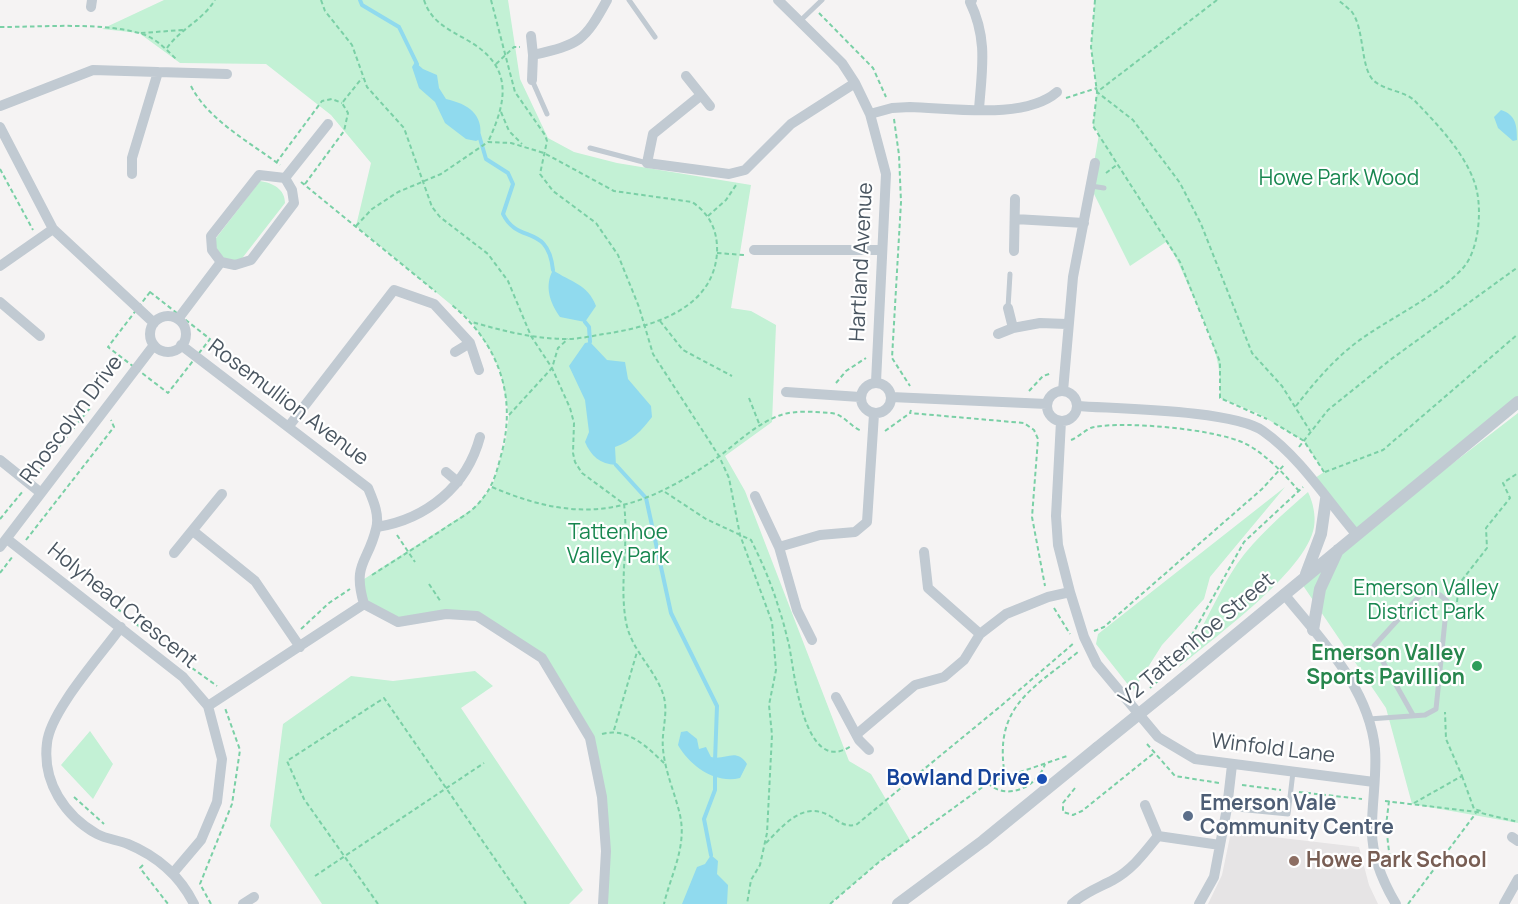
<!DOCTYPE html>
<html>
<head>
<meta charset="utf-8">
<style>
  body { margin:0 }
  canvas { display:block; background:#f5f3f3 }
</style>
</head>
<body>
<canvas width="1518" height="904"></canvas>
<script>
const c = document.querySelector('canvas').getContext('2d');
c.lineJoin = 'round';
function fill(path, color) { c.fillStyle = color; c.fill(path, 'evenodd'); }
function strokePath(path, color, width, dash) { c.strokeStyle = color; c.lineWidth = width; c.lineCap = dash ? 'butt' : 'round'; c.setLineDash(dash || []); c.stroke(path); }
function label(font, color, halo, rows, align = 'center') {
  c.font = font + ' Manrope,sans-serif'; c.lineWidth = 4.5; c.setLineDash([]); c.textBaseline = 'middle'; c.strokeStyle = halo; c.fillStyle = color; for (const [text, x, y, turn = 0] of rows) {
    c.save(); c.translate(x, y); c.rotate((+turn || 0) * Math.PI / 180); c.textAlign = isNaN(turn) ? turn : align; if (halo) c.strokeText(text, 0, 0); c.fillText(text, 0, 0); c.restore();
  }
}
const education = new Path2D(`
  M1231 832 1359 847 1369 885 1378 904H1208L1222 875Z`);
const green = new Path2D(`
  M164 0H508L520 79 548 138 574 152 617 163 751 185 731 308 751 311 776 325 772 422 725 456 745 491 849 761 871 774 910 840 879 862 830 904H603L606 851 590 738 542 658 477 616 398 622 364 604 358 583 474 508 492 487 506 440 509 415 501 374 492 353 472 322 356 226 371 163 331 115 266 64 180 63 139 33 102 29Z
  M1095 0H1518V402L1356 534 1312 480 1324 472 1304 441 1257 413 1220 398C1223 360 1208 331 1193 296 1184 277 1179 260 1166 242L1130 266 1090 186 1099 134 1093 126 1097 92 1091 47Z
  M260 181C273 183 285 189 285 203L240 261 223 259 213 242Z
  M1518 413V823L1412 804 1386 708 1300 581Z
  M1285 487 1210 577 1204 599 1162 645 1133 691 1096 644 1098 634Z
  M1308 492C1313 502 1316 516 1314 527 1306 572 1213 638 1178 668 1201 635 1215 597 1237 564 1256 537 1283 514 1308 492Z
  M475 671 493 686 461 708 583 890 569 904H322L270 826 283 724 351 676 393 681Z
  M90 731 113 764 93 799 61 765Z`);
const water = new Path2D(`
  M415 62 423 69 437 75 439 88 446 99C468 104 484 114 480 139L476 141 466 139 445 123 435 102 419 88 412 67Z
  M1501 110C1516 115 1517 125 1517 140L1513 141 1498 128 1494 117Z
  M553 270C570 282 588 284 596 306L585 322 560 317C550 303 544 286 553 270Z
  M590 342 607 360 625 362 628 379 651 406 652 417C642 430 631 442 615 447L616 465C600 464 591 456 585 442L589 432 585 400 569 366 585 343Z
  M687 731 697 739 699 749 706 747 711 757C725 761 736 747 747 764L740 778C715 784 690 766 678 745L681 732Z
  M711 855 718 861 717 874 728 885 727 904H682L697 867 705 864Z`);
const stream = new Path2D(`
  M360 0 362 5 399 27 417 64
  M479 135 486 159 508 173 513 184 503 214C518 245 548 223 553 270
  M585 322 589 327 590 342
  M616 465 646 498 671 613 717 706 715 761
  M711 855 704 819 715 790V771`);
const path = new Path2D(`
  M321 0 325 11 352 45 367 87 404 128 432 207 440 217 488 254 508 281 531 336 552 368 570 408 574 423 573 453 575 462 582 473 624 504C629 544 619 583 626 622 631 649 652 666 662 691 670 711 661 729 663 749 665 772 675 793 680 815 687 847 671 874 664 904
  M424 0C431 22 448 29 467 40 513 66 508 99 488 142
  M491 0 515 92 545 135 547 141 540 174 553 191 596 223 618 255 639 307 653 354 719 456 729 478 740 535 772 622 776 670 769 705 772 735 767 833 760 865 751 880 747 904
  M1095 0 1091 47 1097 92 1093 126 1180 262 1220 362V398L1267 419
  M1217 0 1097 92 1133 120 1180 183 1201 224 1252 353 1282 386 1310 431
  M819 13 873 68 886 97
  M0 27C43 27 98 22 139 33 155 37 166 49 177 60
  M141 33 183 30
  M167 48C180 29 202 21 215 0
  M496 64 514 47H520
  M191 86C208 120 251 143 280 165
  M1066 98 1097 88
  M501 112 509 131 522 144
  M894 119 899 155 901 202 892 358 910 386
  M276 163 322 101 332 99 342 103
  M0 169 33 230
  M1106 173 1118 164
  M301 182 436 292
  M305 184 344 131 348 113 342 103 362 78
  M708 216 726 200 736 185
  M356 226 372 209 398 192 441 174 488 142 511 143 544 153 614 191 692 202C710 214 718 231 717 253 713 310 651 327 604 334 592 336 579 339 567 339 535 339 503 331 472 322
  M717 253 744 255
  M150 292 210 339 168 393 108 347Z
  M660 321 683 350 732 376
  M836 383 846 371 866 358
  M1029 391 1043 376 1052 373
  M749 398 760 426
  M1296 406C1317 379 1340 352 1370 333 1400 313 1438 295 1463 268 1480 249 1483 204 1474 181 1463 151 1437 124 1415 101 1405 91 1386 91 1374 81 1360 68 1365 30 1352 12 1348 8 1343 4 1338 0
  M911 410 910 413 1024 423 1034 430 1038 439 1032 517 1045 586
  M509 415 552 368 558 348 568 339
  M1274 423 1304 441 1324 472
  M885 431 910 413
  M1071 440C1079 437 1087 428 1094 427 1126 421 1214 429 1244 443 1265 453 1284 474 1299 491
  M1299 447 1328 410 1390 360 1518 267
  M1325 472 1383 450 1518 334
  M36 475 90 408
  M492 487C585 527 640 512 721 455 739 441 759 422 781 415 794 410 818 412 831 413 844 414 850 427 862 431
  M665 492 706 519 751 540C762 562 772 585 779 609 783 620 786 633 789 645 794 668 803 778 851 746
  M0 519 23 491
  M397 535 415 562
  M26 540 114 427 111 420
  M0 573 13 556
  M372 575C397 559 421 544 445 528 455 521 467 515 475 507 490 492 495 479 500 459 518 399 500 345 452 305
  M429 584 441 602
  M1457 602 1459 584 1487 548 1486 528 1510 498 1503 483 1518 473
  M106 603 107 601 127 616
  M1054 608 1070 634
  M131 620 153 637
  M301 629 329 603 350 589
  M1094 631 1104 627 1262 489 1284 465
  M192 668 217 686
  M1161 678 1178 660 1244 542 1303 487
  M614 730 637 652
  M602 734C628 727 647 747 665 764
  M1147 744 1175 776 1219 783
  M1005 776C993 707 1031 690 1078 652
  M1462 776 1474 809 1481 811
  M988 783C1007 802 1038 786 1045 764
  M1242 785 1281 790
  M1075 788 1063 803V812L1073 815 1082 811 1154 753
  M1299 792 1362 799
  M74 797 104 824
  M1385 801 1477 812 1518 822
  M1389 801 1386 826 1390 860
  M1414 803 1462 776 1446 739 1445 712
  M766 843C783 826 803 800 830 816 840 822 844 827 856 825L1002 705 1074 643
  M143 865 140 868 168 904
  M315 876 484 763
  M211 904 200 884 232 804 240 750 225 708
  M378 904 304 799 287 761 384 698 526 904
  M830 904 879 862 988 783 1067 756
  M1408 904 1476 813`);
const service = new Path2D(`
  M629 0 655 37
  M799 22 822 0
  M532 80 547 114
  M590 148 647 163
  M1091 186 1104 188
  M1008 308 1010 274
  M1369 719 1425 715 1436 709 1447 601 1440 595 1424 591 1374 646 1413 715
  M1227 808 1288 814 1293 772`);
const minor = new Path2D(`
  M778 0 842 63 855 83 870 114 886 174 876 382
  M972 0 970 2C988 39 982 69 979 109
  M91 7 92 0
  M531 36 533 55 532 80
  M533 55C580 44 584 42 607 0
  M158 72 227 74
  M686 76 710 106
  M700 96 653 134 647 163 729 174 745 170 791 124 855 83
  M0 106 93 70 158 72 132 158V174
  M870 114 892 108 910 107C952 108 1025 120 1057 92
  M0 127 53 229 154 323
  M285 178 328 124
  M1015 219 1084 223
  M754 250H882
  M1014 251 1015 199
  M0 266 53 229
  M0 302 40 336
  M1008 308 1013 328 1040 323 1067 324
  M150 334a18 18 0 1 1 36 0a18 18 0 1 1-36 0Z
  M178 319 221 262 212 250 211 236 259 175 285 178 292 190 294 203 251 260 235 265 221 262
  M998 334 1013 328
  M181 345 368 488C373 500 380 515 376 529 368 563 352 563 364 604L398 622 446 614 477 616 542 658 590 738 602 797 606 851 603 904
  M455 352 470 343
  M861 398a15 15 0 1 1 30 0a15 15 0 1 1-30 0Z
  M1047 406a15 15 0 1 1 30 0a15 15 0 1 1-30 0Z
  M1063 391 1073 277 1095 163
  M786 392 860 397
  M891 397 1047 404
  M1077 406C1118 409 1233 410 1263 431 1300 457 1327 500 1356 534
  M1061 421 1056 516 1058 545 1070 592 1084 637 1097 664 1158 737 1195 759 1374 782
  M289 426 394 290 434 304 470 343 479 370
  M0 460 41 493
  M446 472 458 482
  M755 496 779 547 797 610 812 640
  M377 527C427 519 467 486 480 437
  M193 531 255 581 300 647
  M7 539 183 677 208 706 222 759 217 802 201 840 173 873
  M0 547 154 345
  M779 547 820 535 855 532 867 522 874 414
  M924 552 928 588 980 634
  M174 553 222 494
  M1284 594C1321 640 1369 687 1375 749 1377 775 1372 801 1372 827 1371 853 1383 882 1396 904
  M121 627C101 655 50 711 47 743 42 782 65 816 97 834 106 839 118 840 128 844 157 856 180 876 194 904
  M836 697 859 740 869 750
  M208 706 364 604
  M857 734 915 685 944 677 964 660 980 634 1006 614 1048 597 1070 592
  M1145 805 1158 836
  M1512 837 1518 841
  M243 904 254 897
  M1072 904C1085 892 1098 888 1113 880 1133 869 1145 852 1158 836L1220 845
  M1199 904 1214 877 1227 808 1232 765
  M1504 904 1518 879`);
const tertiary = new Path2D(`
  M1306 574 1321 534 1326 499
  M1313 630 1320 589 1338 550
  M1170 689 1518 402
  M898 904 983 841 1097 748`);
const pathBridge = new Path2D(`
  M1150 688 1161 678`);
const tertiaryBridge = new Path2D(`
  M1097 748 1170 689`);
const markers = [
  [1477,666,6,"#2e9e5b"],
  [1042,779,6,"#1a4fb4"],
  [1188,816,6,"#5c6f8a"],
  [1294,861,6,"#8d6e63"]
];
const parkNames = [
  ["Howe Park Wood",1339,179],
  ["Tattenhoe",618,533],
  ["Valley Park",618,557],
  ["Emerson Valley",1426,589],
  ["District Park",1426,613]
];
const streetNames = [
  ["Hartland Avenue",862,262,-87],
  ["Rosemullion Avenue",288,403,37],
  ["Rhoscolyn Drive",72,420,-53],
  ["Holyhead Crescent",122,606,39],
  ["V2 Tattenhoe Street",1197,640,-40],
  ["Winfold Lane",1273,749,7]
];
const leisureNames = [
  ["Emerson Valley",1465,654],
  ["Sports Pavillion",1465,678]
];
const transitNames = [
  ["Bowland Drive",1030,779]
];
const serviceNames = [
  ["Emerson Vale",1200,804],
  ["Community Centre",1200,828]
];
const educationNames = [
  ["Howe Park School",1306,861]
];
fill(education, '#e6e4e5');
fill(green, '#c3f1d5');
fill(water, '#90daee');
strokePath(stream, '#90daee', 4);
strokePath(path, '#7ad0a6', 2, [4.5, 3]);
strokePath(service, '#c1cad2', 5);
strokePath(minor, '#c1cad2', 10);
strokePath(tertiary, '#c1cad2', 12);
strokePath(pathBridge, '#7ad0a6', 2, [4.5, 3]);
strokePath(tertiaryBridge, '#c1cad2', 12);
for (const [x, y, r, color] of markers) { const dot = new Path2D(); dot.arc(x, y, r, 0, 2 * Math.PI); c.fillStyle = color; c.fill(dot); strokePath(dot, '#fff', 2); }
label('21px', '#17864f', '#fff', parkNames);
label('21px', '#4a5661', '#fff', streetNames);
label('bold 21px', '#27864d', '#fff', leisureNames, 'right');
label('bold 21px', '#164399', '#fff', transitNames, 'right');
label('bold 21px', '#4e5e75', '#fff', serviceNames, 'left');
label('bold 21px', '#785e54', '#fff', educationNames, 'left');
</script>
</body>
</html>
